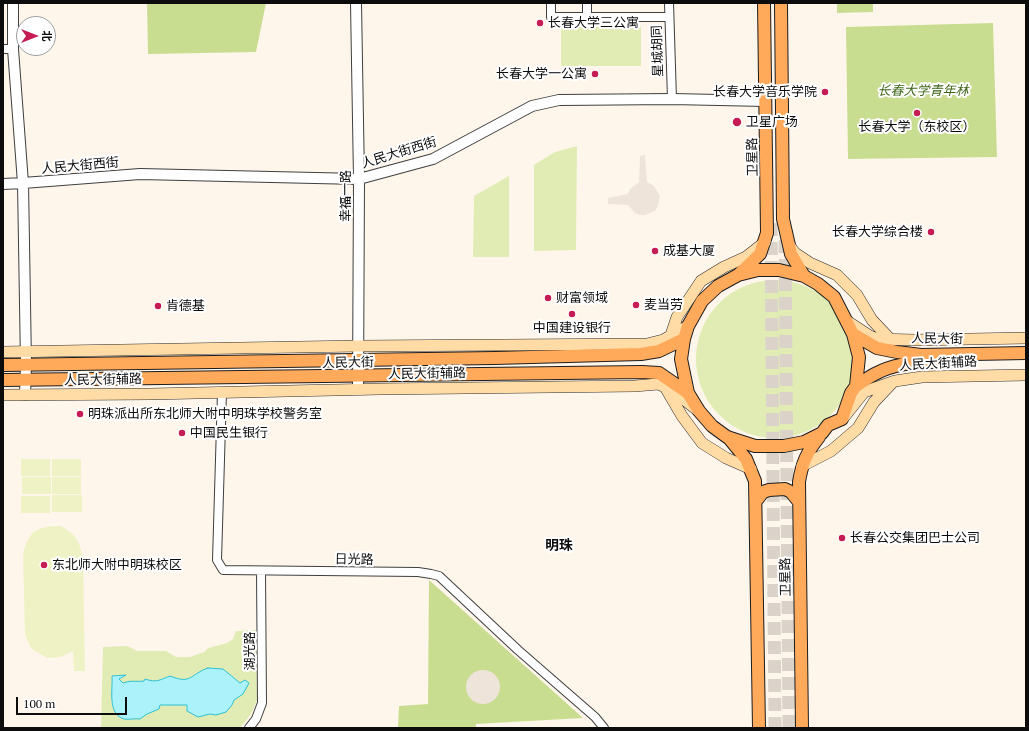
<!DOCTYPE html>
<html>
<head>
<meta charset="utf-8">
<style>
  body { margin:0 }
  #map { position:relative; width:1029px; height:731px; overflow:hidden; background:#fff6eb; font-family:"PT Serif","Noto Sans SC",serif }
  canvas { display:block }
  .frame { position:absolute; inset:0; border:4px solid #0c0c0c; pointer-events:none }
  .north { position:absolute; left:16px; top:16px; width:40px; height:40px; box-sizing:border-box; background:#fff; border:1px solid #9e9e9e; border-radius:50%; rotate:90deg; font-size:11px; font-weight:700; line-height:16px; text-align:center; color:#0c0c0c }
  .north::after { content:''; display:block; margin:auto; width:14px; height:18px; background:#c41c53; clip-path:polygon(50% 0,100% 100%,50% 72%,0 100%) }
  .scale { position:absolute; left:16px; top:697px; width:111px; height:18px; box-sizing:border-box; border:2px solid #0c0c0c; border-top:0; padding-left:5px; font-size:12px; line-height:14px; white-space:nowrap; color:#0c0c0c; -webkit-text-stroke:3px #fff; paint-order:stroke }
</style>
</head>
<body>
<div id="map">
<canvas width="1029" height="731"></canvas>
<div class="frame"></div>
<div class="north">北</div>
<div class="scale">100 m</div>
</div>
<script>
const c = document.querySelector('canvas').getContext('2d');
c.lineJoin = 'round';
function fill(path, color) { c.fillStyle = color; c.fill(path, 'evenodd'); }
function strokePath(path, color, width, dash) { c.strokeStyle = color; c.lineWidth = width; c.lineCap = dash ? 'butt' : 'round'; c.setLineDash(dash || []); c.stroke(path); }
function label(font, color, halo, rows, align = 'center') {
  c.font = font + ' "PT Serif","Noto Sans SC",serif'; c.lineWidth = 4; c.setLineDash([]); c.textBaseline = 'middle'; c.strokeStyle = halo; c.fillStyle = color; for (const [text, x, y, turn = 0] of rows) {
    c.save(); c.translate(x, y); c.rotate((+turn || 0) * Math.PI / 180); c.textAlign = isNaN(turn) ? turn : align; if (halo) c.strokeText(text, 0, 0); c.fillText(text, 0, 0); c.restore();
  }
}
const green = new Path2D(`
  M561 27H641V66H561Z
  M577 146 576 250 534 251V165L555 152Z
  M509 176V257H473L474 196Z
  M696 359a79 79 0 1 1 158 0a79 79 0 1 1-158 0Z
  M256 630 257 700 251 714 240 728H101L103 647 128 646 137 651H166L176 657H190L204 652 208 648 227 643 233 639 236 631Z`);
const forest = new Path2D(`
  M147 3H266L256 52 148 54Z
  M837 3H873V12L837 13Z
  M993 23 997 157 848 159 846 27Z
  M429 580 583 718 476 724V728H398L399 706 428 704Z`);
const pitch = new Path2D(`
  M21 459H50V476H21Z
  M52 459H81V476H52Z
  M22 477H51V494H22Z
  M52 477H81V494H52Z
  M52 495H82V512H52Z
  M21 496H50V513H21Z
  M61 526C78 536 80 542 83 561L85 671H74L73 651 61 657 47 658 32 649 28 642 25 634 23 555C28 531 37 526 61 526Z`);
const plaza = new Path2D(`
  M645 155 647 182 654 186 660 196 658 206 655 211 645 215H640L635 213 628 205 608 204V198L628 194 630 189 639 182 640 156Z
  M466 687a17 17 0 1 1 34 0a17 17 0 1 1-34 0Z`);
const water = new Path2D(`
  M208 668 223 669 240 683 245 680 249 683 243 694 234 700 232 705 226 712 216 715 210 714 198 717 187 711V705H160L159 709 147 714 140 719C135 718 130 720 124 719 107 714 113 689 112 676L126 675 119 679 123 683C132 680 135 682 144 681L145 679C157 683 159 680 170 676 192 685 190 674 208 668Z`);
const trunkTunnel = new Path2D(`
  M771 223 775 728
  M785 240 789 728`);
const minor = new Path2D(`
  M551 3V17H587
  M587 3V17H669
  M669 3 672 99
  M3 49H13
  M222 392 217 560 223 570 418 572 431 574 439 576 518 650 595 717 604 728
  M249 728 256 719 262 703 261 571`);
const tertiary = new Path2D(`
  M13 3V49L23 183 26 364 25 395
  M356 3 359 179 358 389
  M3 184 23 183 140 174 359 179 433 159 532 106 559 100 672 99 766 101`);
const secondary = new Path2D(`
  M789 245 795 253 810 263 837 275 857 295 872 320 890 339
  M847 321 870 336 877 339 914 340 1026 338
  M671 335 677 317 701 281 724 267 746 257 765 242
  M3 352 359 346 647 344 663 340 688 326
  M665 387 682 416 702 443 726 458 751 469
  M3 395 150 394 380 389 635 386 658 384 672 390 696 409
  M844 417 864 392 895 381 922 377 1026 375
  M802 466 831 451 858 428 874 402 892 383`);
const primary = new Path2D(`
  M781 3 783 219 791 254 804 276
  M758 270H779L804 276 818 284 834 297 853 334 859 357 856 386 851 393 842 419 828 425 822 433 804 442 784 446H755L727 437 712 426 699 411 688 393 681 359 684 339 688 326 702 301 718 286 738 275Z
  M738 275 760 254 767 233 764 3
  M853 334 877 348 897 352 921 355 1026 353
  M3 365 495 358 641 354 659 351 684 339
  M3 380 642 372 659 373 688 393
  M856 386C863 382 870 376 877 373 894 364 915 362 933 362
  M728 437 746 459 755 481 759 728
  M756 501 763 492 769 490 785 489 791 492 799 502
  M802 728 799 482C802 463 807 452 819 437`);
const markers = [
  [540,23,4,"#c41c53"],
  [595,74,4,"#c41c53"],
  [825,92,4,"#c41c53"],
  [917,113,4,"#c41c53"],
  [737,122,5,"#c41c53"],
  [931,232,4,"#c41c53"],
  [655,251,4,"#c41c53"],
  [548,298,4,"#c41c53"],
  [636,305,4,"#c41c53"],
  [158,306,4,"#c41c53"],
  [572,314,4,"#c41c53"],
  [80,414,4,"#c41c53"],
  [182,433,4,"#c41c53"],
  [842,538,4,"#c41c53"],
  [44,565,4,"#c41c53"]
];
const poiNames = [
  ["长春大学三公寓",548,23],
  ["长春大学一公寓",587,74,"right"],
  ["长春大学音乐学院",817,92,"right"],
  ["卫星广场",746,122],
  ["长春大学（东校区）",917,127,"center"],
  ["长春大学综合楼",923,232,"right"],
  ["成基大厦",663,251],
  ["财富领域",556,298],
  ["麦当劳",644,305],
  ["肯德基",166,306],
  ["中国建设银行",572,328,"center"],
  ["明珠派出所东北师大附中明珠学校警务室",88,414],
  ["中国民生银行",190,433],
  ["长春公交集团巴士公司",850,538],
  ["东北师大附中明珠校区",52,565]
];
const streetNames = [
  ["星城胡同",658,51,-92],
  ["人民大街西街",399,153,-17],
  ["卫星路",753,157,-91],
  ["人民大街西街",80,166,-5],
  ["幸福一路",346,196,-90],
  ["人民大街",937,339,1],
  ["人民大街",348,363,-1],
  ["人民大街辅路",938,364,-3],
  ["人民大街辅路",427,374,-1],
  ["人民大街辅路",103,380,-1],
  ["日光路",354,560,1],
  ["卫星路",786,577,-91],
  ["湖光路",250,651,-90]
];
const parkNames = [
  ["长春大学青年林",923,91]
];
const neighbourhoodNames = [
  ["明珠",559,546]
];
fill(green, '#e0ecb3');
fill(forest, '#c9dd91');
fill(pitch, '#eff2c5');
fill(plaza, '#efe4da');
fill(water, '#acf2fa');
strokePath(water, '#2fc1d5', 1);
strokePath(trunkTunnel, '#dbd3ca', 13, [13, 6]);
strokePath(minor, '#3f3f3f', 10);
strokePath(tertiary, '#3f3f3f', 12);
strokePath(secondary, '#2e2e2e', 12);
strokePath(primary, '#1d1d1d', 14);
strokePath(minor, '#fff', 8);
strokePath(tertiary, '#fff', 10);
strokePath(secondary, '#ffdca6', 11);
strokePath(primary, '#ffa95b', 12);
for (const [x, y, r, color] of markers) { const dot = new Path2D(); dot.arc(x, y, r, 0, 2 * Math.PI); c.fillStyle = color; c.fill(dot); strokePath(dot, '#fff', 1.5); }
label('13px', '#0c0c0c', '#fff', poiNames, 'left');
label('13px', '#0c0c0c', '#fff', streetNames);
label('italic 13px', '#3f6719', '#fff', parkNames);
label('bold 14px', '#0c0c0c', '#fff', neighbourhoodNames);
</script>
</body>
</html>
